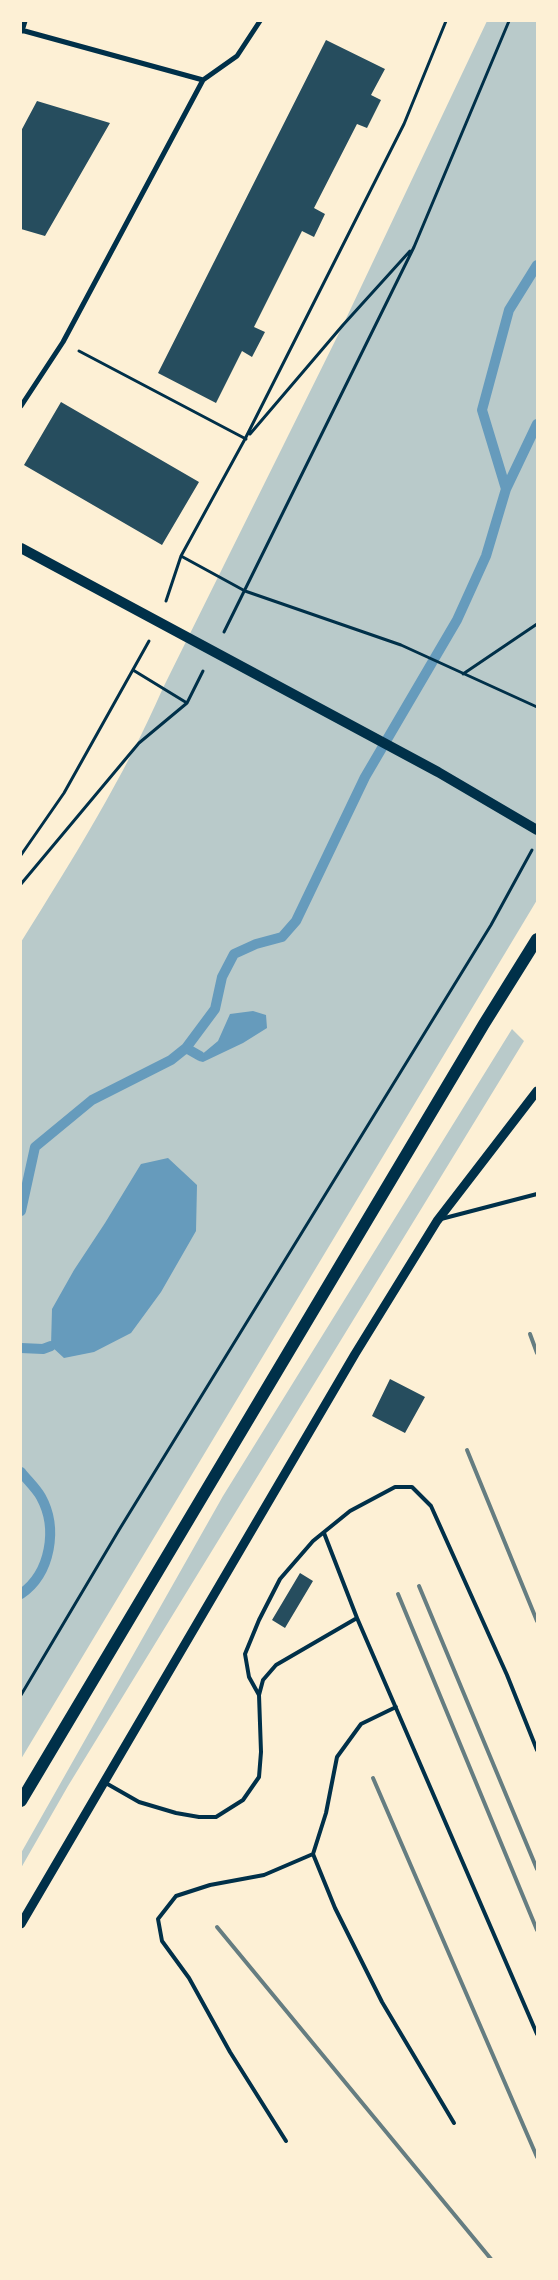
<!DOCTYPE html>
<html>
<head>
<meta charset="utf-8">
<style>
  body { margin:0 }
  #map { position:relative; width:558px; height:2280px; overflow:hidden; background:#fdf0d5; font-family:"PT Sans",sans-serif }
  canvas { display:block }
  .frame { position:absolute; inset:0; border:22px solid #fdf0d5; pointer-events:none }
</style>
</head>
<body>
<div id="map">
<canvas width="558" height="2280"></canvas>
<div class="frame"></div>
</div>
<script>
const c = document.querySelector('canvas').getContext('2d');
c.lineJoin = 'round';
function fill(path, color) { c.fillStyle = color; c.fill(path, 'evenodd'); }
function strokePath(path, color, width, dash) { c.strokeStyle = color; c.lineWidth = width; c.lineCap = dash ? 'butt' : 'round'; c.setLineDash(dash || []); c.stroke(path); }
const green = new Path2D(`
  M487 21H537V900L21 1759V942C73 859 124 777 163 688L343 325Z
  M512 1029 524 1041 68 1786 21 1868V1853L223 1496Z`);
const water = new Path2D(`
  M253 1011 266 1015 267 1028 243 1043 203 1062 199 1061 200 1056 218 1041 230 1014Z
  M168 1158 197 1185 196 1231 161 1292 131 1333 94 1352 64 1358 51 1346 52 1309 74 1270 105 1223 141 1164Z`);
const stream = new Path2D(`
  M506 489 537 424
  M186 1048 200 1056
  M21 1211 35 1147 92 1100 171 1060 186 1048 215 1009 222 977 234 954 256 944 282 937 296 921 365 777 457 620 486 556 506 489 482 410 509 310 537 265
  M21 1348 43 1349 51 1346
  M21 1472C27 1480 36 1488 41 1497 58 1528 51 1573 21 1594`);
const building = new Path2D(`
  M326 40 385 69 371 95 381 100 367 128 357 124 314 208 325 214 314 237 302 231 254 327 265 332 252 357 242 351 216 403 158 373Z
  M37 101 110 123 45 236 21 229V131Z
  M61 402 199 482 162 545 24 465Z
  M390 1379 425 1397 405 1433 372 1416Z
  M300 1573 313 1581 285 1628 272 1620Z`);
const path = new Path2D(`
  M79 351 246 439
  M250 434 343 325 410 251
  M181 556 245 591 401 645 537 707
  M166 601 181 556 245 439 404 124 446 21
  M224 632 414 247 509 21
  M133 670 187 703
  M463 674 537 624
  M21 855 64 793 149 641
  M21 884 139 743 187 703 203 671
  M21 1695 119 1530 491 925 532 850`);
const service = new Path2D(`
  M441 1219 537 1194
  M324 1533 357 1618
  M259 1695 249 1677 245 1654 259 1620 280 1579 313 1541 350 1511 395 1487H412L431 1506 507 1675 537 1750
  M396 1707 361 1724 337 1757 326 1813 313 1854 335 1908 382 2002 454 2123
  M104 1782 139 1802 176 1813 199 1817H216L243 1800 259 1777 261 1752 259 1695 263 1680 276 1665 357 1618 537 2034
  M286 2141 230 2052 189 1978 162 1941 158 1919 176 1896 210 1885 264 1875 313 1854`);
const minor = new Path2D(`
  M21 30 203 80
  M22 31 25 21
  M21 406 63 342 203 80 237 56 260 21`);
const tertiary = new Path2D(`
  M21 1924 355 1354 437 1221 537 1091`);
const secondary = new Path2D(`
  M21 548 438 772 537 830`);
const primary = new Path2D(`
  M21 1801 484 1024 537 939`);
const rail = new Path2D(`
  M530 1334 537 1353
  M467 1450 537 1621
  M419 1586 537 1869
  M398 1594 537 1930
  M373 1778 537 2157
  M217 1927 491 2259`);
fill(green, '#b9caca');
fill(water, '#669bbc');
strokePath(stream, '#669bbc', 10);
fill(building, '#264d5e');
strokePath(path, '#003049', 3);
strokePath(service, '#003049', 4);
strokePath(minor, '#003049', 5);
strokePath(tertiary, '#003049', 9);
strokePath(secondary, '#003049', 10);
strokePath(primary, '#003049', 12);
strokePath(rail, '#657d81', 4);
</script>
</body>
</html>
